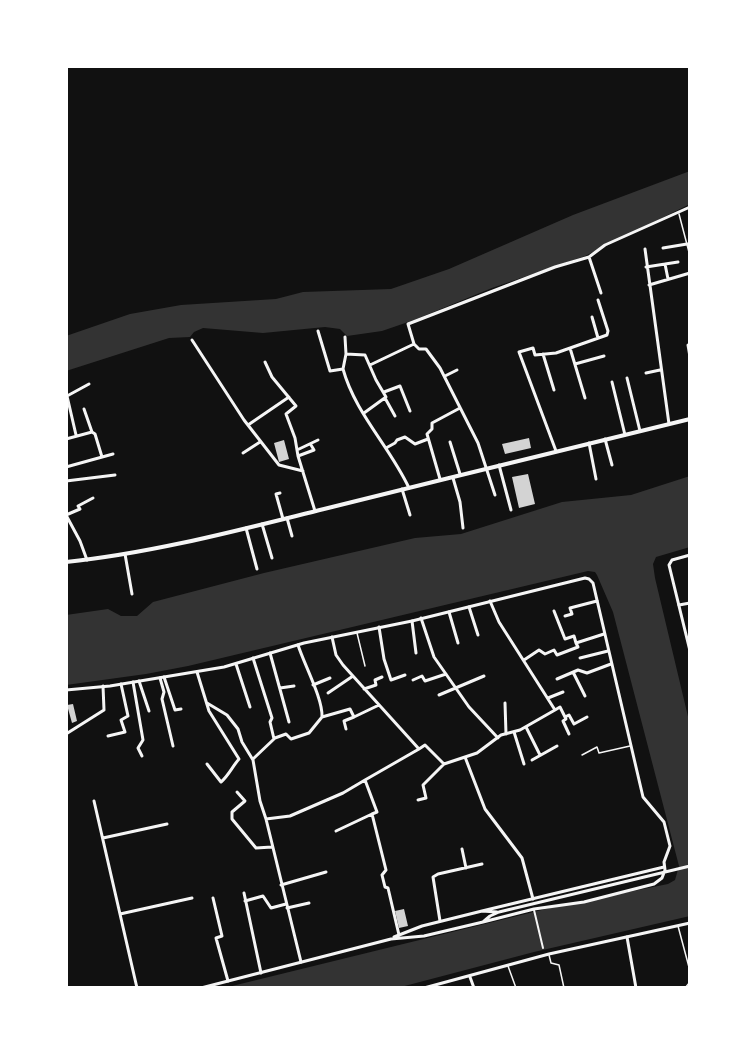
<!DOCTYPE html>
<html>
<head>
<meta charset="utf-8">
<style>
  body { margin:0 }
  #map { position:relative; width:756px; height:1054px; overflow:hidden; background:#111; font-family:"Roboto Condensed",sans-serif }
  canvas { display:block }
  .frame { position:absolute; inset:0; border:68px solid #fff; pointer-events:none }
</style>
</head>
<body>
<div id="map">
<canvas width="756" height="1054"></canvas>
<div class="frame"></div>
</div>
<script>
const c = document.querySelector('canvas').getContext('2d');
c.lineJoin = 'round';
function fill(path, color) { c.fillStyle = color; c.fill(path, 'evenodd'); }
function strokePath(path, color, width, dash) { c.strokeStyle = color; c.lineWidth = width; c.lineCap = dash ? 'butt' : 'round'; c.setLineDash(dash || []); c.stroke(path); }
const water = new Path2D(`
  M690 171V204L585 256 492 288 414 320 382 331 347 336 340 329 325 327 263 333 203 328 194 332 190 337 169 338 66 371V336L130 314 181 305 276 299 303 292 391 289 449 269 573 215Z
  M690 476V547L656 557 653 564 655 578 690 725V916L534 952 397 988H224L554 907 668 884 675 880 679 866 613 612 597 575 595 572 588 571 188 666 146 674 66 685V615L108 609 121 616H137L153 602 264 573 415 538 461 534 562 502 631 495Z`);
const building = new Path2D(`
  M529 438 531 448 505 454 502 444Z
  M284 440 289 459 279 462 274 443Z
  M528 474 535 504 519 508 512 477Z
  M73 704 77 721 72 723 67 705Z
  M404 909 408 926 399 928 395 911Z`);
const service = new Path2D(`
  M679 214 690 256
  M357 633 365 666
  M582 755 597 747 599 753 630 746
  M678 926 690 971
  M549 955 551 963 559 965 564 988
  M508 966 516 988
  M685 988 690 982`);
const pedestrian = new Path2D(`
  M534 910 543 948`);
const minor = new Path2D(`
  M663 248 687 244
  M645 249 669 424
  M589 257 601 293
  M665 264 668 279
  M646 267 678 262
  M649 285 690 273
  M592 317 598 338
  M318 331 330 371 343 369C355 413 390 447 409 488
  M192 340 244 420 279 465 303 471
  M690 345H688L690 357
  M570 348 585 398
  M346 354 365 355 376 380 386 397 364 413
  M543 354 554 390
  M265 362 272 377 296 406 286 414 295 438 298 456 315 511
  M575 364 604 356
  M370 365 414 344
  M343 369 346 354 345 337
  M646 373 660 370
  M445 376 457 370
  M627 378 640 431
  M612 382 625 435
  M384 392 400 386 410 411
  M385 398 395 416
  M84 409 92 432
  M248 425 289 397
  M76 435 67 396 89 384
  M66 439 92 432 95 434 102 457
  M605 439 612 465
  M450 442 460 474
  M589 443 596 479
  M386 448 395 443 397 440 405 437 415 444 428 439
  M297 450 318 440
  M556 451 519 352 533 348 535 355 556 353 607 335 608 331 598 300
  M243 453 260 442
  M298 456 314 450 311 445
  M499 465 511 510
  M66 467 113 454
  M453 478 460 502 463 528
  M440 479 427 434 432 429V423L460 408
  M66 481 115 475
  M402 489 410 515
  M280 493 276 494 283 519
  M495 495 478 443 440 368 426 349H419L414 344 408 324 555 267 589 257 605 245 690 207
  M66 515 80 541 87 560
  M66 515 80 509 78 506 93 498
  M287 518 292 536
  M262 524 272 558
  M246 528 257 569
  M125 554 132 594
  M490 601 499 622 555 710 560 707 566 719 563 721 569 734
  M679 605 690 603
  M469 607 478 635
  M554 611 565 639 574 636 576 643
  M449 612 458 643
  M565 616 572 614 570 608 597 601
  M421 618 434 657 469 707 498 738
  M412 621 416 653
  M379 627 384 659 391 680 405 675
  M332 637 336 655 343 665 419 749 425 745 444 764
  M298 645C304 664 323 699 322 717L350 709 354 717 379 705
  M270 653 289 722
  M580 658 608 651
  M524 660 539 650 545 654 554 650 557 655 578 647 576 643 604 634
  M236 664 250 707
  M197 672 209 711 239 759C232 767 229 775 221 782L207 764
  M573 672 585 696
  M164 677 175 710 181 709
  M160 678 164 692 162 699 173 746
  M557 679 578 670 587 673 611 664
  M413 680 422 676 425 681 446 674
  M139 681 149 711
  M133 682 143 740 138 748 142 756
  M313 685 330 678
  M280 688 294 686
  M364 689 376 685 375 680 382 677
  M328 693 353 676
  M439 695 484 676
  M548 698 563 692
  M207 703 227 715 238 729 242 742 253 760 260 801 266 819 301 962
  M505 703 506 734
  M565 717 569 715 574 724 587 717
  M526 727 540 755
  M346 729 344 721 354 717
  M514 732 524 764
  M66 734 104 710 103 686
  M108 736 125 732 121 720 128 716 121 684
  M275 738 286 734 291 739 309 733 322 717
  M465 757 477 753 501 735 520 730 555 710
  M253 759 274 739 270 722 272 718 253 658
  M532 760 557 746
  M237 792 245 801 232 812V819L256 848 272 847
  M418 800 426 798 423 785 444 764 465 757 485 809 522 858 533 899
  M94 801 137 988
  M266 819 290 816 343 793 365 780
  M336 831 372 814
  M103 838 167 824
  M462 849 466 868
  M281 885 326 872
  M244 893 261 973
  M213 898 222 936 216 938 228 981
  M245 901 263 896 271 908 286 904
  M287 908 309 903
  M120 914 192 898
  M440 921 433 877 438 874 482 864
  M399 935 388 888 385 887 382 875 386 870 372 814 377 812 365 780 419 749
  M627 937 636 988
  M470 977 474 988`);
const tertiary = new Path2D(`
  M690 555 672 560 669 565 690 651
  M66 690 110 686 224 667 304 643 412 621 585 578 589 579 593 583 643 797 664 822 670 846 664 862 665 870 662 878 654 884 584 902 534 909 483 922
  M482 911 664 867
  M394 937 422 926 482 911 497 912
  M201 988 391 939 424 936 483 922 490 916 499 912 690 866
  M424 988 549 954 690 923`);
const secondary = new Path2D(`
  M66 562C153 553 239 530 324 509 446 479 568 448 690 419`);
fill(water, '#333');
fill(building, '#d3d3d3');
strokePath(service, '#f5f5f5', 1.5);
strokePath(pedestrian, '#f5f5f5', 2);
strokePath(minor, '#f5f5f5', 3);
strokePath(tertiary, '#f5f5f5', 3);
strokePath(secondary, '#f5f5f5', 4);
</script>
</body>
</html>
